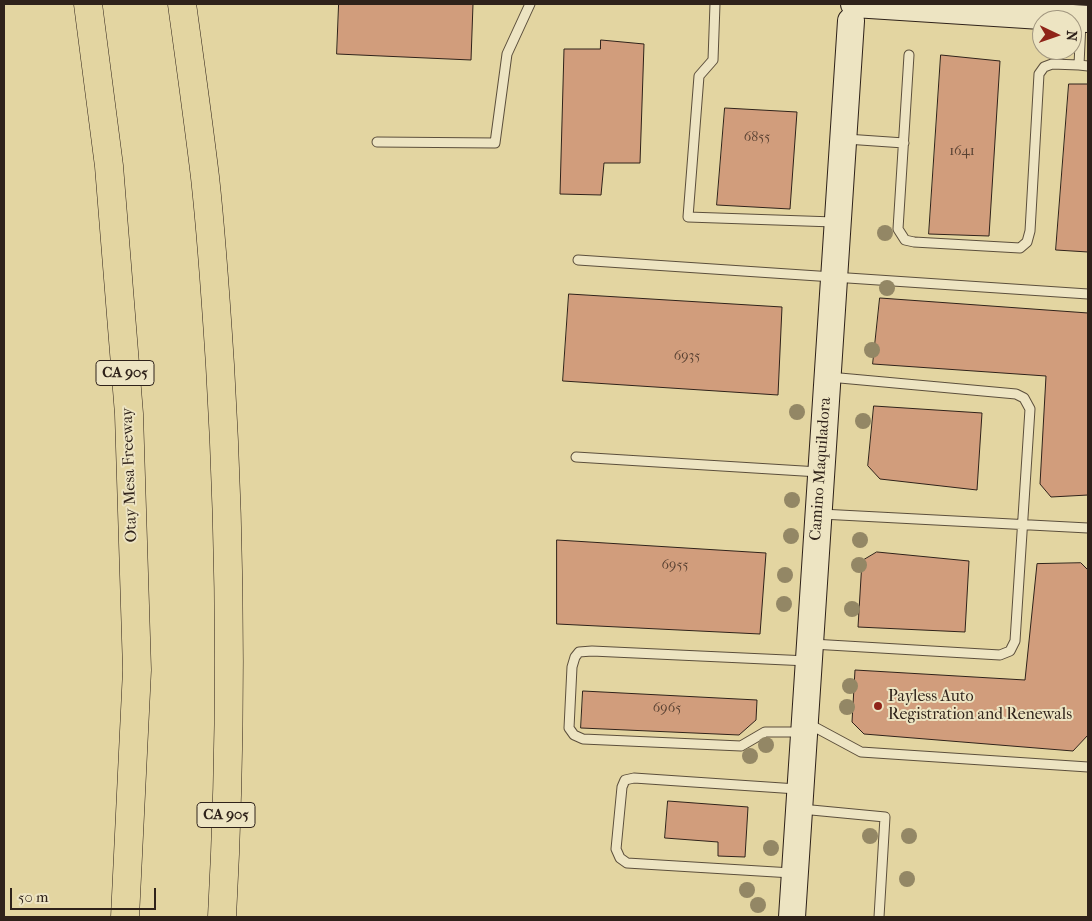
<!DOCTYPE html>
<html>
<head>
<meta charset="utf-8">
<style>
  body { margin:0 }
  #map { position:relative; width:1092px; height:921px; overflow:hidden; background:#e3d5a1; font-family:"IM FELL French Canon",serif }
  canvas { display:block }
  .frame { position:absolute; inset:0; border:5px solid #2f221a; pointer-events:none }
  .north { position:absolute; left:1032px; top:10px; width:50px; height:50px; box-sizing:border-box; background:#ede4c2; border:1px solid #a1967f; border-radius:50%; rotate:93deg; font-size:14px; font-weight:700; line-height:20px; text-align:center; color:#2f221a }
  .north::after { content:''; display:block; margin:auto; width:18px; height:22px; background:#8f2418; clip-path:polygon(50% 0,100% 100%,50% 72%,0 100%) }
  .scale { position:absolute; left:10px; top:888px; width:146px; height:22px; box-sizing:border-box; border:2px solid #2f221a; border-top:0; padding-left:6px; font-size:15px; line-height:18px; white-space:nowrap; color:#2f221a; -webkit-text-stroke:4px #ede4c2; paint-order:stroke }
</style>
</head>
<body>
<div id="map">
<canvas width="1092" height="921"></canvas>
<div class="frame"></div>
<div class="north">N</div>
<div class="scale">50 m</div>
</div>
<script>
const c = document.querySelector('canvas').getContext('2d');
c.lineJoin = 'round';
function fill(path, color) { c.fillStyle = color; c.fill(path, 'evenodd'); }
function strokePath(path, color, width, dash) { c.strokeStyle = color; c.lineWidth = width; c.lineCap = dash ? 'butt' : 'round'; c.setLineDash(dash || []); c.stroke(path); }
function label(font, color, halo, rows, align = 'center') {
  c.font = font + ' "IM FELL French Canon",serif'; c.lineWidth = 4; c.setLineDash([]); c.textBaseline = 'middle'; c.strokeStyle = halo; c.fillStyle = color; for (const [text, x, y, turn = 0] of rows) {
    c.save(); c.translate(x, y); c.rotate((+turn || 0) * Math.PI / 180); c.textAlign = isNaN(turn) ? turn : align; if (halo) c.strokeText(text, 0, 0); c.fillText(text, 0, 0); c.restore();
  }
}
const building = new Path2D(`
  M339 4H473L471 60 337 54Z
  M601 40 644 44 640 163H604L601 195 560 194 564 49H600Z
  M941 55 1000 61 989 236 929 234Z
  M1069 84H1088V252L1056 250Z
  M725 108 797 112 790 209 717 205Z
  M569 294 782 307 778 395 563 381Z
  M880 298 1088 313V495L1051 497 1040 484 1046 376 873 364Z
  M874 406 982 413 977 490 880 479 868 466Z
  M557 540 766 553 760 634 557 624Z
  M877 552 969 561 965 632 858 627 862 561Z
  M1081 563 1088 570V735L1073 751 864 734 852 722 855 670 1025 680 1037 564Z
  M583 691 757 700 756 720 739 735 581 728Z
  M668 801 748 807 745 857 718 856V842L665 838Z`);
const lane = new Path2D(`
  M715 4 713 60 699 76 688 217 834 222
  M1081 22 1079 65 1088 66
  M909 55 898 229 905 240 914 242 1020 248 1027 242 1030 231 1039 74 1044 67 1052 64 1079 65
  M846 139 904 143
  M377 142 495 143 507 54 530 4
  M578 260 1088 294
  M576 457 819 472
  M821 514 1088 528
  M812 644 1000 655 1010 651 1015 641 1030 409 1024 398 1016 394 829 377
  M809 724 861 752 1088 767
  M801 732H765L741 746 583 739 574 735 569 728 572 667 575 657 579 652 592 651 808 661
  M801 809 885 817 879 917
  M792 873 627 863 620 858 616 849 622 787 625 780 634 778 797 789`);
const secondary = new Path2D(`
  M854 4 1088 19
  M792 917 851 21`);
const highway = new Path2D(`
  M88 4 109 166 129 414 137 670 125 917
  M182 4C190 62 198 119 205 177 212 240 216 303 220 365 231 549 232 734 222 917`);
const trees = [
  [885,233],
  [887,288],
  [872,350],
  [797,412],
  [863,421],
  [792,500],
  [791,536],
  [860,540],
  [859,565],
  [785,575],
  [784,604],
  [852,609],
  [850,686],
  [847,707],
  [766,745],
  [750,756],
  [870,836],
  [909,836],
  [771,848],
  [907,879],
  [747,890],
  [758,905]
];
const markers = [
  [878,706,5,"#8f2418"]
];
const numberNames = [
  ["6855",757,138],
  ["1641",962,152],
  ["6935",687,357],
  ["6955",675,566],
  ["6965",667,709]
];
const shields = [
  [125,373,58],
  [226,815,58]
];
const shieldNames = [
  ["CA 905",125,373],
  ["CA 905",226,815]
];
const streetNames = [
  ["Camino Maquiladora",821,469,-86],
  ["Otay Mesa Freeway",130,475,-92]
];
const poiNames = [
  ["Payless Auto",888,697],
  ["Registration and Renewals",888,715]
];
fill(building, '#d19d7c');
strokePath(building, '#2f221a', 1);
strokePath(lane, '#5c4f3c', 11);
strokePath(secondary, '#2f221a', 28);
strokePath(highway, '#2f221a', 29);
strokePath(lane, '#ede4c2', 9);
strokePath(secondary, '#ede4c2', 26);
strokePath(highway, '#e3d5a1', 28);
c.fillStyle = '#938765';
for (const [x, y] of trees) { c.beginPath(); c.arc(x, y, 8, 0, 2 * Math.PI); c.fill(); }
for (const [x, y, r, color] of markers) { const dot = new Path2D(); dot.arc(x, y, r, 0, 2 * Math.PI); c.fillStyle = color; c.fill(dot); strokePath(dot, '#ede4c2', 2); }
label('14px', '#584132', null, numberNames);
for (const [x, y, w] of shields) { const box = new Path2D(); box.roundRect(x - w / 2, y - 12.5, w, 25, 4); c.fillStyle = '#ede4c2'; c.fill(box); strokePath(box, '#2f221a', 1); }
label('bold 15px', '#2f221a', null, shieldNames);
label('16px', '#2f221a', '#ede4c2', streetNames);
label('16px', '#2f221a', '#ede4c2', poiNames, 'left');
</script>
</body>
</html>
